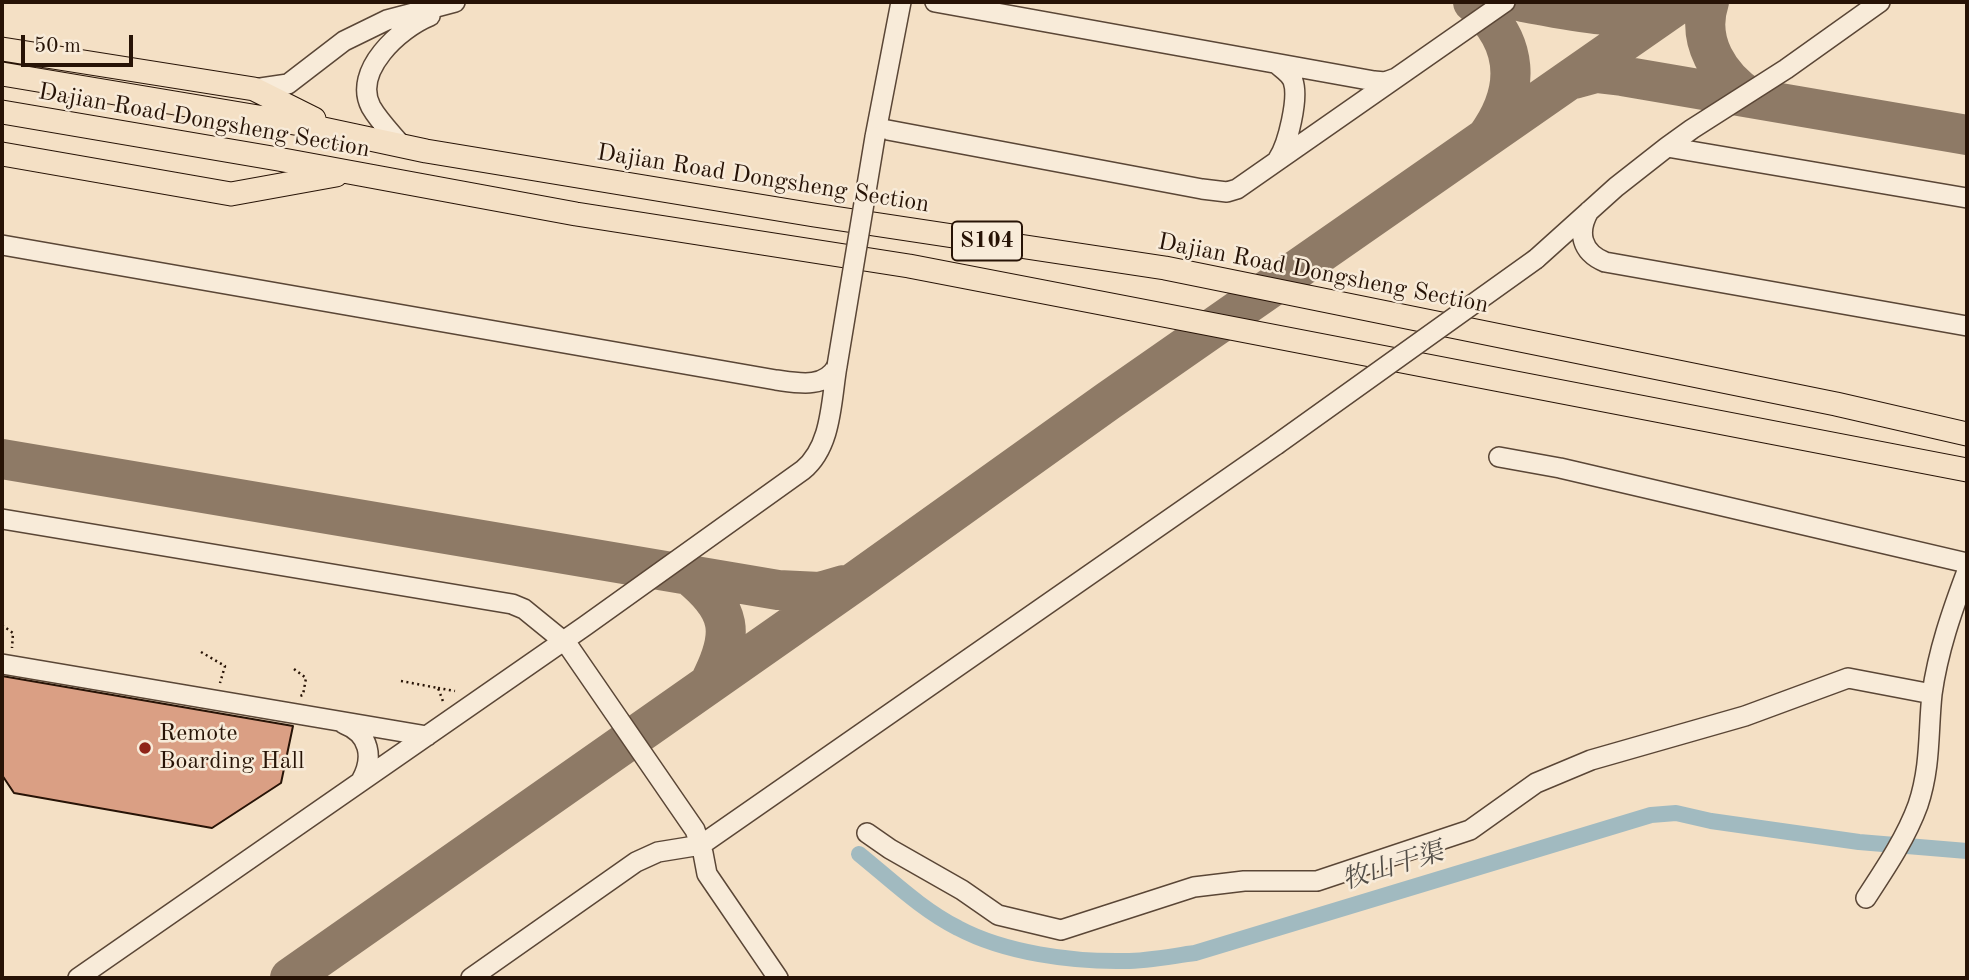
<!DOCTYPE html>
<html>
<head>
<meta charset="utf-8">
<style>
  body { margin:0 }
  #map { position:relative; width:1969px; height:980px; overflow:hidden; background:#f4e0c5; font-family:"Old Standard TT",serif }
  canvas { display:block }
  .frame { position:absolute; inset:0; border:4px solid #271306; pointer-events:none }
  .scale { position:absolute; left:21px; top:35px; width:112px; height:32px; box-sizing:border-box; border:4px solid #271306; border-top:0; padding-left:9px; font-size:21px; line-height:24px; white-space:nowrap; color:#271306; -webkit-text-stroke:5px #f8ebd9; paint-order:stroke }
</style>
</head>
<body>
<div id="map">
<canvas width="1969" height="980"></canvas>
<div class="frame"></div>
<div class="scale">50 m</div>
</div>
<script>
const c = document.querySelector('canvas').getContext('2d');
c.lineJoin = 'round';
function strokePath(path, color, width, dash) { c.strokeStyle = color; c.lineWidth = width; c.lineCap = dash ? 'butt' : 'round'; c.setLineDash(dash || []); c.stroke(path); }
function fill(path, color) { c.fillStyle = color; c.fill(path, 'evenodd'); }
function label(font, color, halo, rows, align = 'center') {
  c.font = font + ' "Old Standard TT","Noto Serif SC",serif'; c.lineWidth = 5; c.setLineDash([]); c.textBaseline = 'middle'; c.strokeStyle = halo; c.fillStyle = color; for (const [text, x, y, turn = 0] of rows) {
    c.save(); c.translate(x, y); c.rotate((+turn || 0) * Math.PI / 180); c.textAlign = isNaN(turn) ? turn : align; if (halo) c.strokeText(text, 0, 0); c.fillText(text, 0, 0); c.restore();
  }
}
const canal = new Path2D(`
  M859 854C890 879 922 910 958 928 1005 953 1072 962 1125 961 1148 961 1172 956 1195 953L1651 815 1676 813 1711 821 1859 842 1967 851`);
const taxiway = new Path2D(`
  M1473 2C1519 41 1522 89 1486 138
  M1523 2C1570 10 1621 25 1667 6
  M1709 2C1696 41 1719 77 1751 98
  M1574 79 1596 73 1622 76 1967 135
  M2 459 778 590 820 592 844 585
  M689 575C732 610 735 633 710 682
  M290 978 859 579 1108 401 1681 2`);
const building = new Path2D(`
  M2 676 293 726 281 783 212 828 14 793 2 775Z`);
const path = new Path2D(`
  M2 625 13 633 12 648
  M201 652 225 666 220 683
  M294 669 306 678 303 695 300 696
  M401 681 438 688 444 704
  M438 688 455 691`);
const minor = new Path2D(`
  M935 2 1374 81 1385 82 1396 78
  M1277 64C1282 69 1290 73 1293 81 1299 98 1288 144 1278 159
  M254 89 288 84 344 41 387 20 455 2
  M877 128 1202 189 1227 192 1237 189 1505 2
  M875 137 901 2
  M402 146C392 134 379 121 371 107 352 71 400 28 430 16
  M1667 147 1967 198
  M1589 211C1577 232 1581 252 1605 262L1967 326
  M2 245 776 380C798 383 825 389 837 366
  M1536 259 1616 187 1667 147 1692 129 1786 69 1880 2
  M1499 457 1560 468 1967 563
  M2 519 512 604 524 609 567 644 695 830 703 853 707 874 778 978
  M2 664 427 736
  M344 724C370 734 374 758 361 781
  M867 833 890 849 962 890 998 915 1061 930 1194 887 1244 881H1317L1470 830 1536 783 1591 760 1745 716 1848 678 1932 694
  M1866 898C1885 869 1906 838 1918 805 1931 766 1928 732 1932 694 1938 651 1952 611 1967 571
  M78 978 585 626 803 470C832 446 831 401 837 366
  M471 978 636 862 658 852 701 845 1276 445`);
const major = new Path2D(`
  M2 49 254 89 314 119
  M2 74 300 124 426 151 814 215 1165 268 1836 404 1967 434
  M2 112 278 159 576 214 909 266 1967 470
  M2 154 231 194 336 175`);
const minorBridge = new Path2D(`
  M837 366 875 137
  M1276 445 1536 259`);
const markers = [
  [145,748,7,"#8f2418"]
];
const shields = [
  [987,241,70]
];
const shieldNames = [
  ["S104",987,241]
];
const streetNames = [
  ["Dajian Road Dongsheng Section",204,121,10],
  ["Dajian Road Dongsheng Section",763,179,9],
  ["Dajian Road Dongsheng Section",1323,274,11]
];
const poiNames = [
  ["Remote",159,734],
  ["Boarding Hall",159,762]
];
const waterNames = [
  ["牧山干渠",1393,867,-17]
];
strokePath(canal, '#a1bac0', 16);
strokePath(taxiway, '#8e7a66', 40);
fill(building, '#da9f84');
strokePath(building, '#271306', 2);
strokePath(minor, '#5a4636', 22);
strokePath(major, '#271306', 25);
strokePath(path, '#271306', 2.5, [2, 3.5]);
strokePath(minor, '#f8ebd9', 19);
strokePath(major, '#f4e0c5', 23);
strokePath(minorBridge, '#5a4636', 22, []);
strokePath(minorBridge, '#f8ebd9', 19);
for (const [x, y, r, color] of markers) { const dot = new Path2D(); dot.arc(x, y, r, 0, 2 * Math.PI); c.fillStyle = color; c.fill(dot); strokePath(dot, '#f8ebd9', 2.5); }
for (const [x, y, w] of shields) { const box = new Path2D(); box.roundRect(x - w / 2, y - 19.5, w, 39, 5); c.fillStyle = '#f8ebd9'; c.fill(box); strokePath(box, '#271306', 2); }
label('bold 23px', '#271306', null, shieldNames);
label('24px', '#271306', '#f8ebd9', streetNames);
label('24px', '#271306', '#f8ebd9', poiNames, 'left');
label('italic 26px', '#524d47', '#f8ebd9', waterNames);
</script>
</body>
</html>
